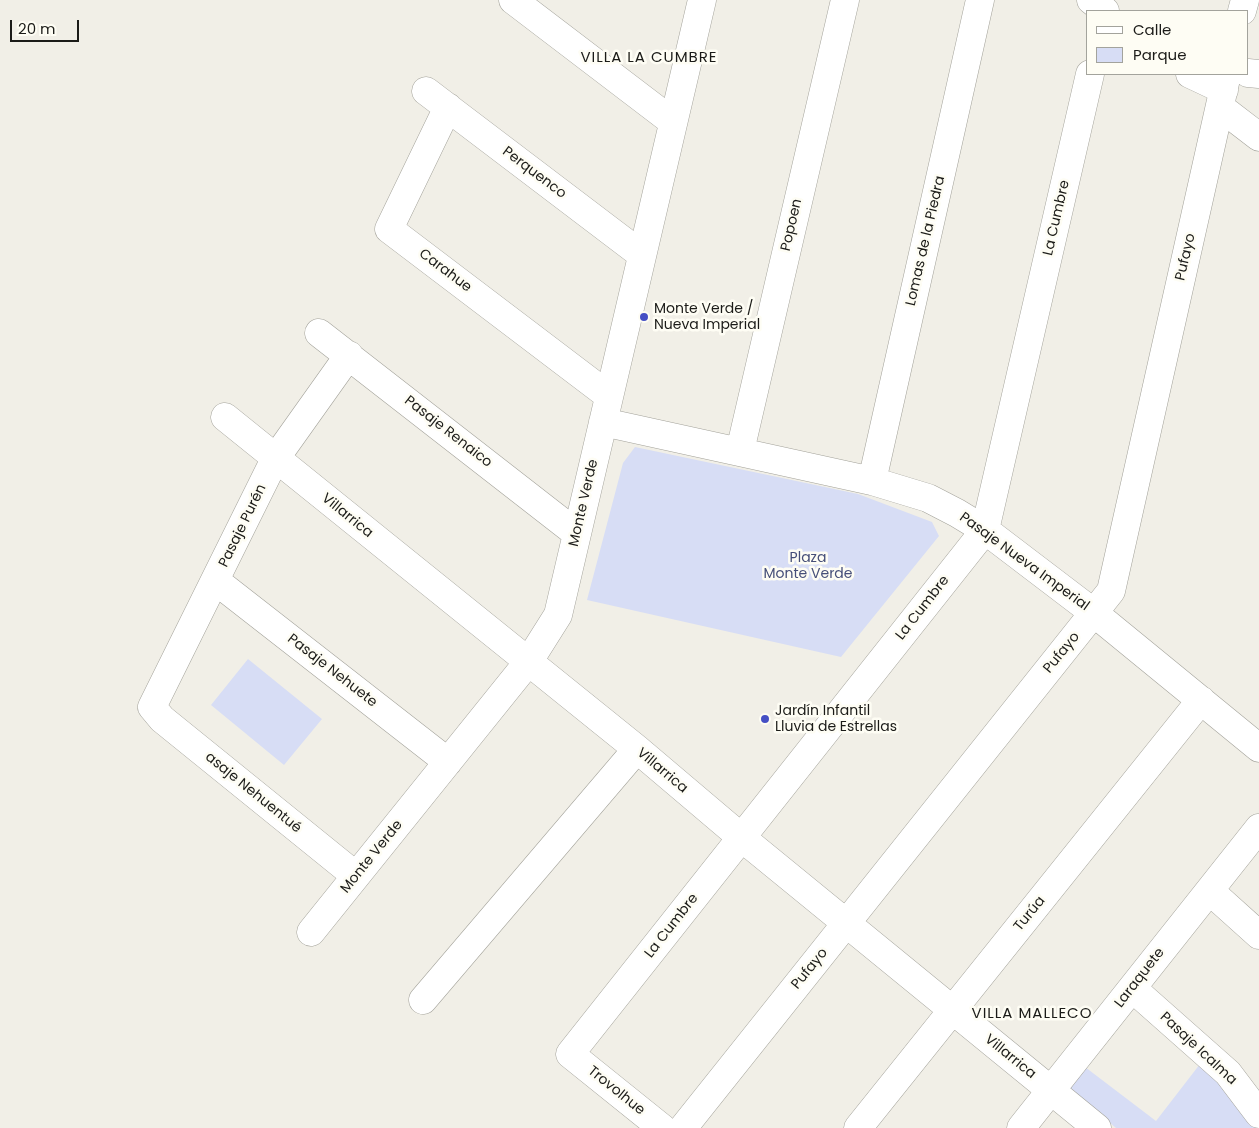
<!DOCTYPE html>
<html>
<head>
<meta charset="utf-8">
<style>
  body { margin:0 }
  #map { position:relative; width:1259px; height:1128px; overflow:hidden; background:#f1efe7; font-family:Poppins,sans-serif }
  canvas { display:block }
  .legend { position:absolute; left:1086px; top:10px; width:162px; height:65px; box-sizing:border-box; background:#fefdf4; border:1px solid #a3a39c; margin:0; padding:6px 9px; list-style:none; font-size:15px; color:#1b1b18 }
  .legend li { display:flex; align-items:center; gap:10px; height:25px }
  .legend b { width:25px; border:1px solid #a3a39c }
  .scale { position:absolute; left:10px; top:20px; width:69px; height:22px; box-sizing:border-box; border:2px solid #1b1b18; border-top:0; padding-left:6px; font-size:15px; line-height:18px; white-space:nowrap; color:#1b1b18; -webkit-text-stroke:4px #fefdf4; paint-order:stroke }
</style>
</head>
<body>
<div id="map">
<canvas width="1259" height="1128"></canvas>
<ul class="legend">
<li><b style="height:6px;background:#fff"></b>Calle</li>
<li><b style="height:14px;background:#d7ddf5"></b>Parque</li>
</ul>
<div class="scale">20 m</div>
</div>
<script>
const c = document.querySelector('canvas').getContext('2d');
c.lineJoin = 'round';
function fill(path, color) { c.fillStyle = color; c.fill(path, 'evenodd'); }
function strokePath(path, color, width, dash) { c.strokeStyle = color; c.lineWidth = width; c.lineCap = dash ? 'butt' : 'round'; c.setLineDash(dash || []); c.stroke(path); }
function label(font, color, halo, rows, align = 'center') {
  c.font = font + ' Poppins,sans-serif'; c.lineWidth = 5; c.setLineDash([]); c.textBaseline = 'middle'; c.strokeStyle = halo; c.fillStyle = color; for (const [text, x, y, turn = 0] of rows) {
    c.save(); c.translate(x, y); c.rotate((+turn || 0) * Math.PI / 180); c.textAlign = isNaN(turn) ? turn : align; if (halo) c.strokeText(text, 0, 0); c.fillText(text, 0, 0); c.restore();
  }
}
const green = new Path2D(`
  M635 447 858 494 932 522 939 536 841 657 587 600 623 463Z
  M248 659 322 719 284 765 211 705Z
  M1200 1064 1223 1083 1259 1128H1116L1069 1088 1085 1067 1156 1121Z`);
const minor = new Path2D(`
  M513 0 673 122
  M1091 0 1105 11
  M1242 11 1245 0
  M1248 73 1259 74
  M1190 74 1224 90
  M426 91 642 255
  M448 107 389 229 609 396
  M1220 107 1259 137
  M319 333 576 533
  M349 355 275 459 152 707 162 719 356 876
  M225 417 637 749 742 838 1097 1128
  M603 422 872 481 928 498 957 513 985 530 1094 613 1259 748
  M740 451 845 0
  M872 481 980 0
  M216 581 448 762
  M1210 891 1259 935
  M311 932 529 661 558 615 702 0
  M1132 988 1228 1073 1259 1114
  M423 1000 637 749
  M662 1128 570 1054 985 530 1090 74
  M683 1128 1111 591 1227 74
  M858 1128 1201 700
  M1021 1128 1259 828`);
const markers = [
  [644,317,5,"#454fc4"],
  [765,719,5,"#454fc4"]
];
const streetNames = [
  ["Perquenco",534,173,37],
  ["La Cumbre",1057,218,-77],
  ["Popoen",792,225,-77],
  ["Lomas de la Piedra",926,241,-77],
  ["Pufayo",1186,257,-77],
  ["Carahue",445,271,37],
  ["Pasaje Renaico",448,432,38],
  ["Monte Verde",584,503,-77],
  ["Villarrica",347,516,39],
  ["Pasaje Purén",243,526,-64],
  ["Pasaje Nueva Imperial",1024,562,36],
  ["La Cumbre",923,608,-52],
  ["Pufayo",1062,653,-51],
  ["Pasaje Nehuete",332,671,38],
  ["Villarrica",662,771,40],
  ["asaje Nehuentué",253,793,39],
  ["Monte Verde",372,857,-51],
  ["Turúa",1030,914,-51],
  ["La Cumbre",672,926,-52],
  ["Pufayo",810,969,-51],
  ["Laraquete",1140,978,-52],
  ["Pasaje Icalma",1198,1049,43],
  ["Villarrica",1010,1057,39],
  ["Trovolhue",616,1091,39]
];
const poiNames = [
  ["Monte Verde /",654,309],
  ["Nueva Imperial",654,325],
  ["Jardín Infantil",775,711],
  ["Lluvia de Estrellas",775,727]
];
const parkNames = [
  ["Plaza",808,558],
  ["Monte Verde",808,574]
];
const neighbourhoodNames = [
  ["VILLA LA CUMBRE",649,58],
  ["VILLA MALLECO",1032,1014]
];
fill(green, '#d7ddf5');
strokePath(minor, '#a3a29a', 29);
strokePath(minor, '#fff', 28);
for (const [x, y, r, color] of markers) { const dot = new Path2D(); dot.arc(x, y, r, 0, 2 * Math.PI); c.fillStyle = color; c.fill(dot); strokePath(dot, '#fefdf4', 2); }
label('14px', '#1b1b18', '#fefdf4', streetNames);
label('14px', '#1b1b18', '#fefdf4', poiNames, 'left');
label('14px', '#464f79', '#fefdf4', parkNames);
c.letterSpacing = '1px';
label('15px', '#1b1b18', '#fefdf4', neighbourhoodNames);
c.letterSpacing = '0px';
</script>
</body>
</html>
